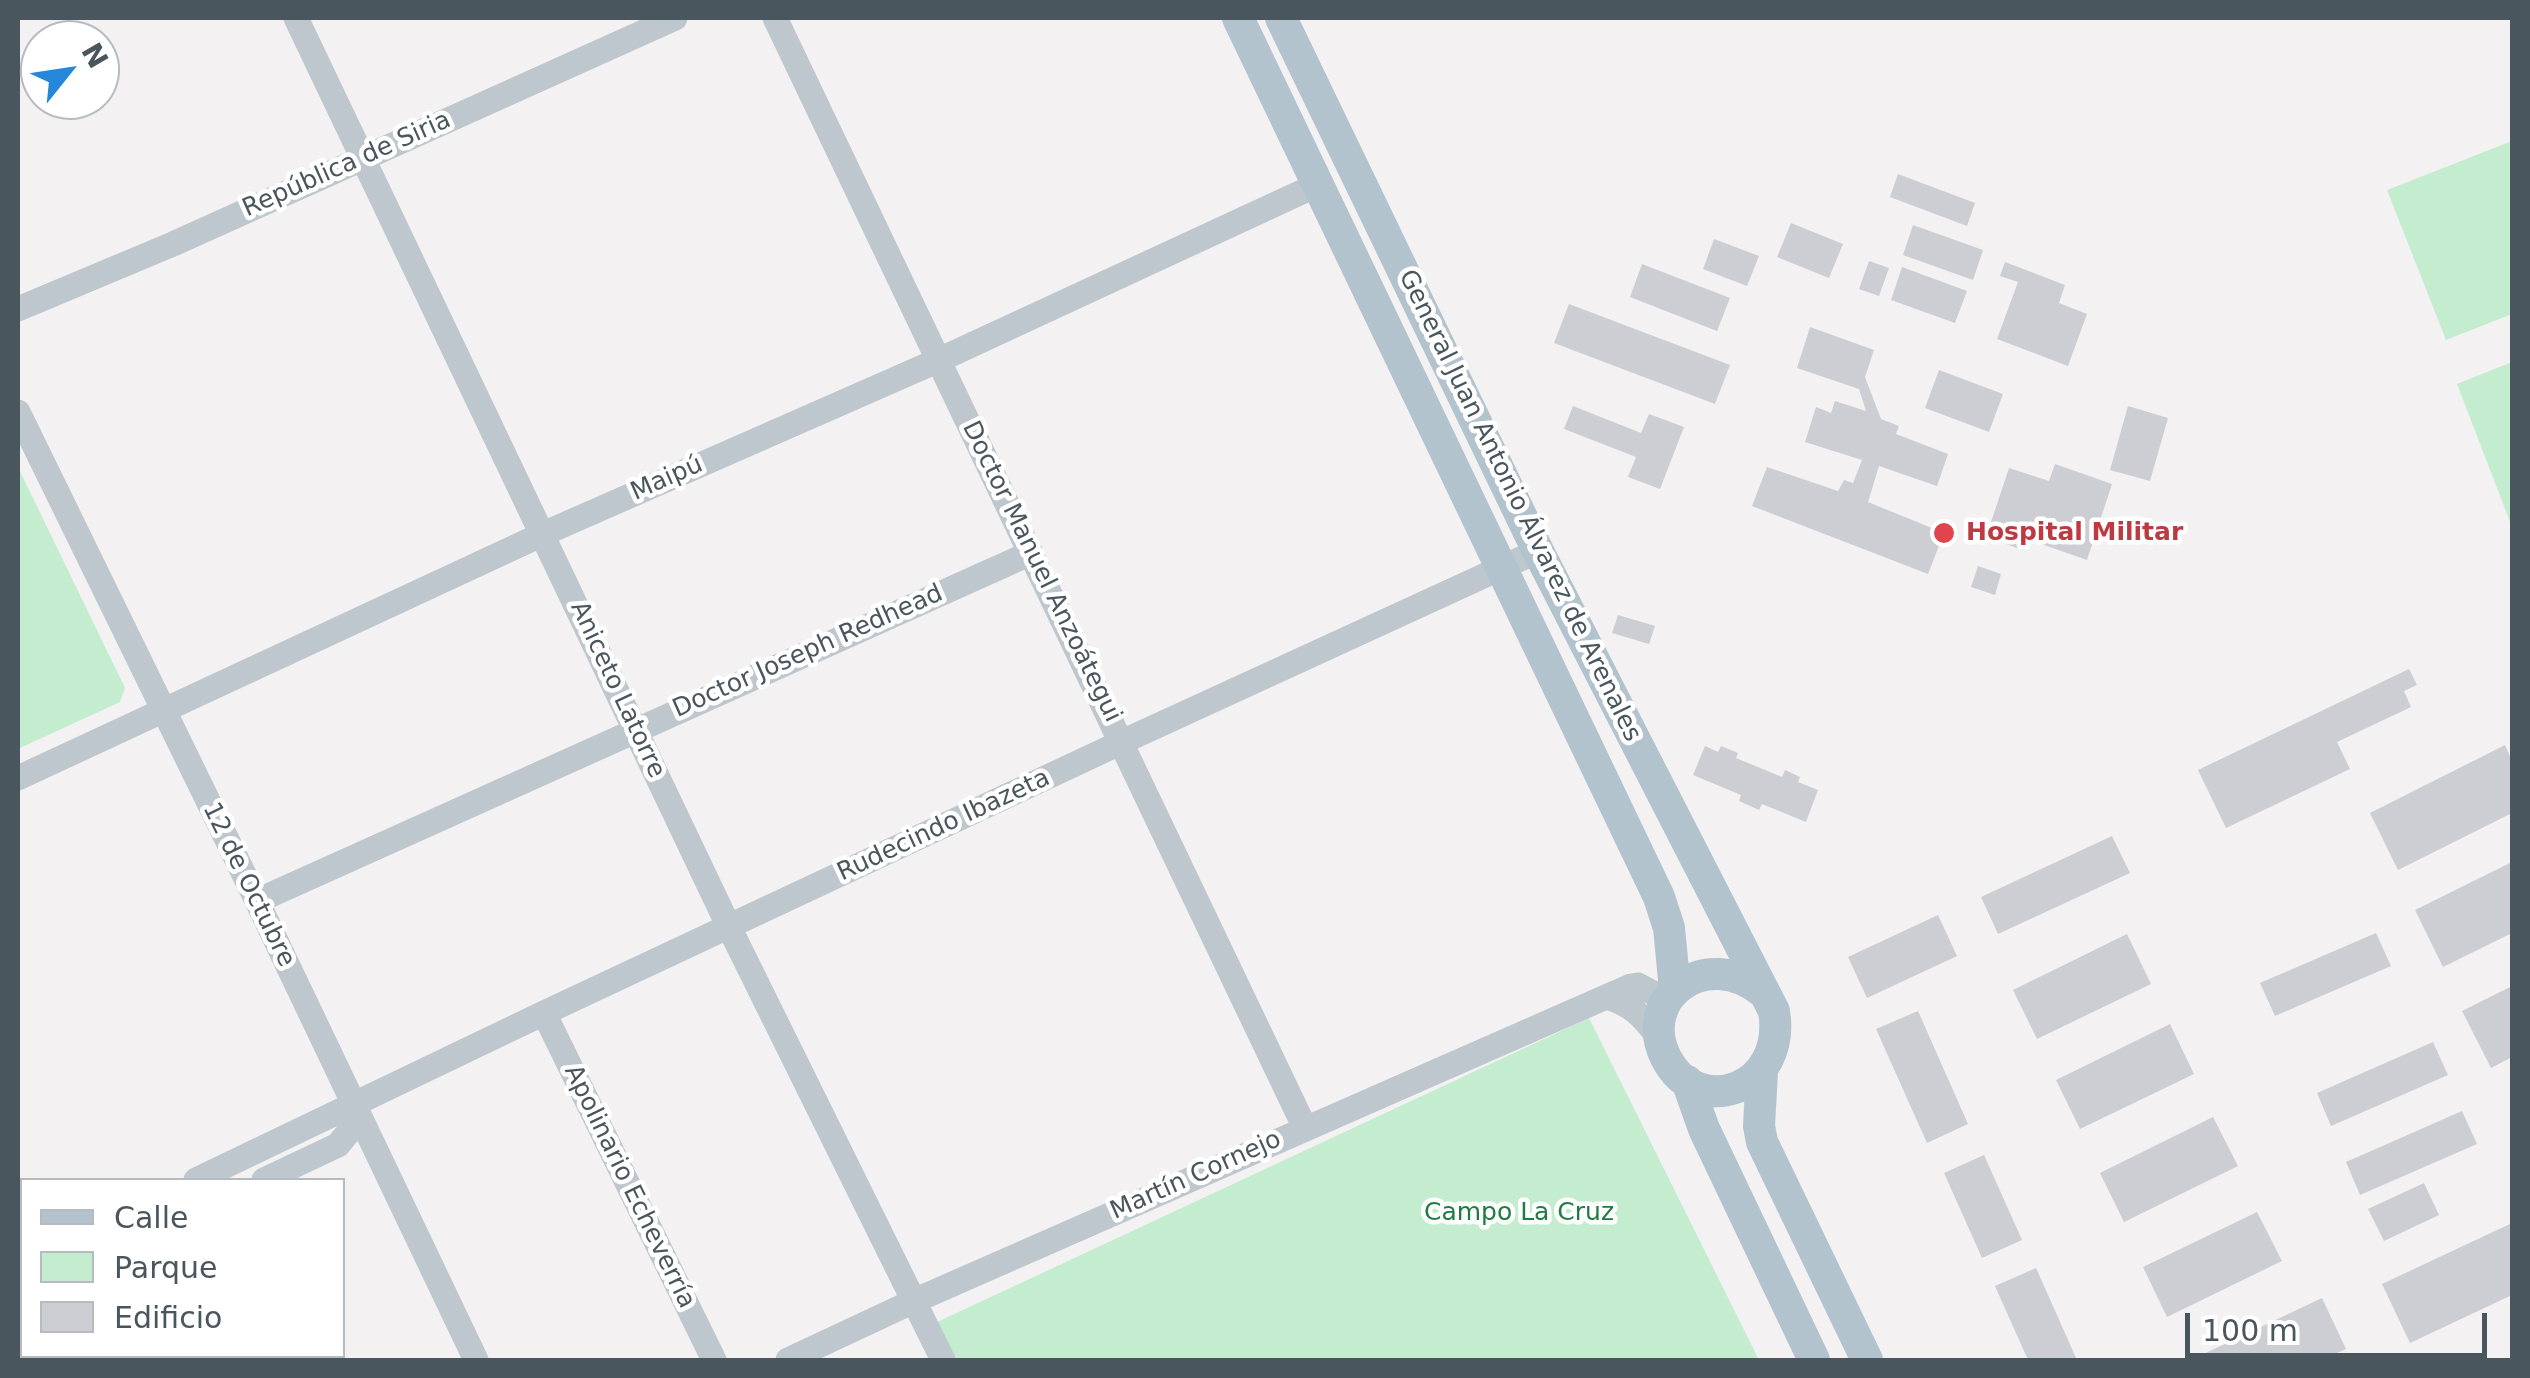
<!DOCTYPE html>
<html>
<head>
<meta charset="utf-8">
<style>
  body { margin:0 }
  #map { position:relative; width:2530px; height:1378px; overflow:hidden; background:#f3f1f2; font-family:"DejaVu Sans",sans-serif }
  canvas { display:block }
  .frame { position:absolute; inset:0; border:20px solid #4a565e; pointer-events:none }
  .legend { position:absolute; left:20px; top:1178px; width:325px; height:180px; box-sizing:border-box; background:#fff; border:2px solid #b7bbbf; margin:0; padding:12px 18px; list-style:none; font-size:30px; color:#4a565e }
  .legend li { display:flex; align-items:center; gap:20px; height:50px }
  .legend b { width:50px; border:2px solid #b7bbbf }
  .north { position:absolute; left:20px; top:20px; width:100px; height:100px; box-sizing:border-box; background:#fff; border:2px solid #b7bbbf; border-radius:50%; rotate:60deg; font-size:28px; font-weight:700; line-height:40px; text-align:center; color:#4a565e }
  .north::after { content:''; display:block; margin:auto; width:35px; height:45px; background:#2587da; clip-path:polygon(50% 0,100% 100%,50% 72%,0 100%) }
  .scale { position:absolute; left:2185px; top:1313px; width:302px; height:45px; box-sizing:border-box; border:5px solid #4a565e; border-top:0; padding-left:12px; font-size:30px; line-height:35px; white-space:nowrap; color:#4a565e; -webkit-text-stroke:8px #fff; paint-order:stroke }
</style>
</head>
<body>
<div id="map">
<canvas width="2530" height="1378"></canvas>
<div class="frame"></div>
<ul class="legend">
<li><b style="height:12px;background:#b3c3ce"></b>Calle</li>
<li><b style="height:28px;background:#c4edcf"></b>Parque</li>
<li><b style="height:28px;background:#ccced3"></b>Edificio</li>
</ul>
<div class="north">N</div>
<div class="scale">100 m</div>
</div>
<script>
const c = document.querySelector('canvas').getContext('2d');
c.lineJoin = 'round';
function fill(path, color) { c.fillStyle = color; c.fill(path, 'evenodd'); }
function strokePath(path, color, width, dash) { c.strokeStyle = color; c.lineWidth = width; c.lineCap = dash ? 'butt' : 'round'; c.setLineDash(dash || []); c.stroke(path); }
function label(font, color, halo, rows, align = 'center') {
  c.font = font + ' "DejaVu Sans",sans-serif'; c.lineWidth = 9; c.setLineDash([]); c.textBaseline = 'middle'; c.strokeStyle = halo; c.fillStyle = color; for (const [text, x, y, turn = 0] of rows) {
    c.save(); c.translate(x, y); c.rotate((+turn || 0) * Math.PI / 180); c.textAlign = isNaN(turn) ? turn : align; if (halo) c.strokeText(text, 0, 0); c.fillText(text, 0, 0); c.restore();
  }
}
const green = new Path2D(`
  M2512 141V314L2446 340 2387 190Z
  M2512 362V527L2457 384Z
  M18 467 125 688 120 702 18 749Z
  M1589 1018 1759 1360H954L935 1323Z`);
const building = new Path2D(`
  M1898 174 1975 203 1967 226 1890 197Z
  M1791 223 1843 244 1829 278 1777 257Z
  M1913 225 1983 250 1973 280 1903 255Z
  M1714 239 1759 256 1747 286 1703 269Z
  M1869 261 1889 268 1879 296 1859 289Z
  M2005 262 2065 285 2059 303 2087 314 2068 366 1997 339 2018 282 2000 276Z
  M1642 264 1730 298 1717 331 1630 297Z
  M1902 267 1967 291 1955 323 1891 300Z
  M1569 304 1730 365 1715 404 1554 343Z
  M1810 327 1874 350 1865 377 1881 419 1899 426 1896 434 1948 454 1937 486 1879 466 1868 502 1944 533 1928 574 1752 506 1767 467 1838 491 1844 480 1853 483 1862 460 1805 442 1816 407 1831 413 1835 401 1866 411 1859 389 1797 368Z
  M1939 370 2003 394 1989 432 1925 408Z
  M1573 406 1641 433 1649 414 1684 427 1660 489 1628 477 1636 457 1564 429Z
  M2128 406 2168 418 2150 481 2110 470Z
  M2055 464 2112 484 2087 560 2027 539 2023 550 1986 537 2009 468 2049 481Z
  M1978 566 2001 574 1995 595 1971 587Z
  M1618 615 1655 626 1649 644 1612 633Z
  M2409 669 2417 685 2404 691 2411 707 2337 742 2350 769 2226 828 2198 770Z
  M2505 745 2512 761V813L2398 870 2370 813Z
  M1705 746 1718 752 1721 746 1738 753 1736 758 1782 777 1785 770 1800 777 1798 782 1818 790 1806 822 1762 804 1759 810 1739 801 1741 795 1693 775Z
  M2112 836 2130 873 1998 934 1981 897Z
  M2512 862V933L2443 967 2415 910Z
  M1938 915 1957 956 1867 998 1848 957Z
  M2376 933 2391 966 2275 1016 2260 983Z
  M2127 934 2151 984 2037 1039 2013 990Z
  M2512 986V1057L2491 1068 2462 1011Z
  M1918 1011 1968 1124 1927 1143 1876 1029Z
  M2170 1024 2194 1074 2080 1129 2056 1080Z
  M2433 1042 2448 1075 2331 1126 2317 1093Z
  M2462 1111 2477 1144 2360 1195 2346 1162Z
  M2213 1117 2238 1166 2124 1222 2100 1173Z
  M1984 1155 2022 1240 1982 1258 1944 1173Z
  M2424 1183 2439 1215 2384 1241 2368 1209Z
  M2257 1212 2282 1261 2167 1317 2143 1267Z
  M2512 1223V1295L2410 1343 2382 1284Z
  M2036 1268 2077 1360H2028L1995 1286Z
  M2322 1298 2346 1349 2321 1360H2191Z
  M105 1356H256L246 1360H95Z`);
const minor = new Path2D(`
  M296 18 729 927 943 1360
  M775 18 1305 1128
  M18 309 173 244 675 18
  M18 412 257 901 476 1360
  M18 778 543 534 939 360 1319 184
  M257 901 1031 553
  M1606 997C1632 1004 1643 1017 1659 1038
  M544 1013 714 1360
  M196 1180 544 1013 1122 742 1538 551
  M264 1180 338 1145 351 1129 353 1107
  M18 1264 22 1262
  M18 1296 22 1294
  M788 1360 914 1301 1631 986 1638 985 1668 1001`);
const major = new Path2D(`
  M1238 18 1659 897 1669 928 1675 990
  M1281 18 1538 551 1774 1011C1787 1090 1698 1120 1666 1058 1636 998 1705 945 1763 992
  M1762 1072 1759 1126 1762 1142 1867 1360
  M1687 1081 1704 1129 1814 1360`);
const markers = [
  [1944,533,12,"#e0444e"]
];
const streetNames = [
  ["República de Siria",347,165,-24],
  ["Maipú",667,479,-24],
  ["General Juan Antonio Álvarez de Arenales",1519,506,64],
  ["Doctor Manuel Anzoátegui",1041,572,64],
  ["Doctor Joseph Redhead",808,652,-24],
  ["Aniceto Latorre",617,690,65],
  ["Rudecindo Ibazeta",944,826,-25],
  ["12 de Octubre",248,885,64],
  ["Martín Cornejo",1196,1176,-24],
  ["Apolinario Echeverría",629,1187,64]
];
const healthNames = [
  ["Hospital Militar",1966,533]
];
const parkNames = [
  ["Campo La Cruz",1519,1213]
];
fill(green, '#c4edcf');
fill(building, '#ccced3');
strokePath(minor, '#bec7cd', 25);
strokePath(major, '#b3c3ce', 32);
for (const [x, y, r, color] of markers) { const dot = new Path2D(); dot.arc(x, y, r, 0, 2 * Math.PI); c.fillStyle = color; c.fill(dot); strokePath(dot, '#fff', 4); }
label('25px', '#4a565e', '#fff', streetNames);
label('bold 25px', '#be3a42', '#fff', healthNames, 'left');
label('25px', '#1e7c43', '#fff', parkNames);
</script>
</body>
</html>
